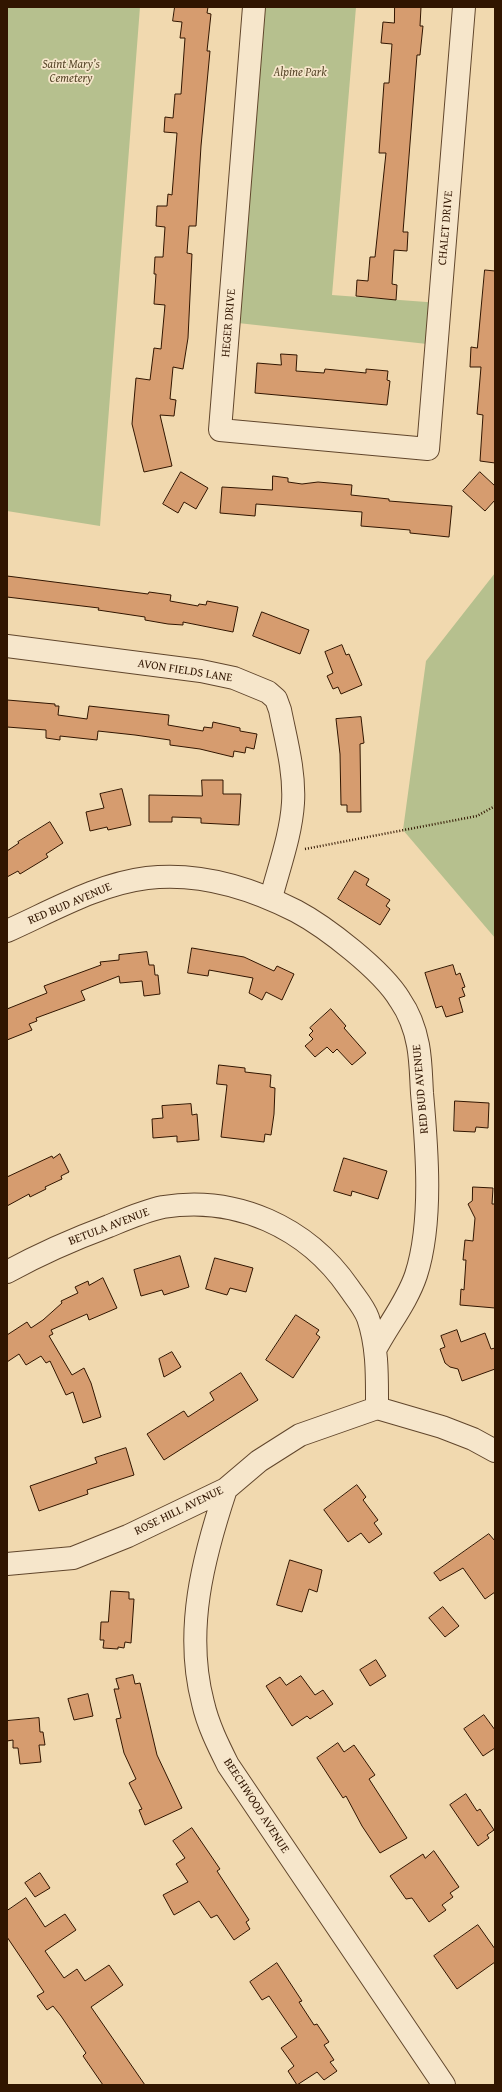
<!DOCTYPE html>
<html>
<head>
<meta charset="utf-8">
<style>
  body { margin:0 }
  #map { position:relative; width:502px; height:2092px; overflow:hidden; background:#f1d9af; font-family:"Gentium Book Plus",serif }
  canvas { display:block }
  .frame { position:absolute; inset:0; border:8px solid #311500; pointer-events:none }
</style>
</head>
<body>
<div id="map">
<canvas width="502" height="2092"></canvas>
<div class="frame"></div>
</div>
<script>
const c = document.querySelector('canvas').getContext('2d');
c.lineJoin = 'round';
function fill(path, color) { c.fillStyle = color; c.fill(path, 'evenodd'); }
function strokePath(path, color, width, dash) { c.strokeStyle = color; c.lineWidth = width; c.lineCap = dash ? 'butt' : 'round'; c.setLineDash(dash || []); c.stroke(path); }
function label(font, color, halo, rows, align = 'center') {
  c.font = font + ' "Gentium Book Plus",serif'; c.lineWidth = 3.5; c.setLineDash([]); c.textBaseline = 'middle'; c.strokeStyle = halo; c.fillStyle = color; for (const [text, x, y, turn = 0] of rows) {
    c.save(); c.translate(x, y); c.rotate((+turn || 0) * Math.PI / 180); c.textAlign = isNaN(turn) ? turn : align; if (halo) c.strokeText(text, 0, 0); c.fillText(text, 0, 0); c.restore();
  }
}
const green = new Path2D(`
  M7 7H140L100 526 7 511Z
  M254 7H356L332 295 440 303 436 345 229 322Z
  M495 573V938L403 830 426 661Z`);
const building = new Path2D(`
  M175 7H208L207 13 211 14 207 51H210L201 146 196 226H189L187 253 192 254 188 338 183 369 173 367 170 399 176 400 174 416 160 415 172 466 144 472 132 424 136 378 150 380 154 348 161 349 165 305 154 304 156 274H154L155 257H163L165 227 156 226 157 206H167L168 194 172 195 177 133 164 132 165 117 173 118 175 94H181L185 38H180L182 22 173 21Z
  M395 7H421L420 26H423L420 55H417L403 232H408L407 251 394 250 392 284 397 285 396 300 356 296 357 280 368 281 370 257H375L386 153H379L384 83H389L392 44 381 43 383 22 394 23Z
  M485 270 495 271V463L480 461 483 415 477 414 481 367H470L471 347 477 348Z
  M281 354 297 355 296 371 324 373 325 369 366 373V369L388 371 387 380 390 381 387 405 255 393 257 363 281 365Z
  M181 472 208 488 196 509 184 502 178 513 163 504Z
  M480 472 495 486V500L485 511 463 491Z
  M273 476 288 478V482L302 484 318 482 352 485 351 495 389 499V501L452 506 449 537 410 533V530L361 526 362 512 256 504 255 516 220 513 222 487 272 490Z
  M7 576 148 594 149 592 171 595 170 601 198 606 199 604 206 605 207 601 238 607 233 632 183 622V625L168 624 145 620V617L98 610 99 608 7 597Z
  M262 612 309 630 300 654 253 636Z
  M342 645 346 655 349 654 362 685 341 694 338 687 333 689 327 676 333 673 325 652Z
  M7 700 55 704V706H59L58 715 87 719 89 706 169 715 168 725 203 731 204 727 212 728 213 722 240 728V731L257 734 254 749 246 747 245 753 234 751 233 757 200 749 170 745V740L135 735 98 731 97 740 60 736V740L46 738V730L7 727Z
  M361 717 364 743 360 744 361 812H347V805H341L340 754 336 719Z
  M202 780H223V794H241L239 825 201 823V818L172 817V822H149V795L202 796Z
  M122 789 131 825 108 830 107 827 90 831 86 812 104 808 100 794Z
  M50 822 63 843 46 854 48 857 20 874 18 871 7 877V851L19 843 18 842Z
  M355 871 369 879 366 885 390 900 386 906 390 909 380 925 338 899Z
  M192 948 244 957 274 971 277 966 294 974 282 1000 266 992 262 1000 249 993 253 978 209 970 208 976 188 973Z
  M147 952 149 965H154L155 975H158L160 994 144 996 142 981 120 983 119 976 81 991 85 1000 36 1018 37 1021 29 1024 32 1030 7 1040V1009L47 993 44 986 101 965 100 962 119 960V955Z
  M453 965 456 975 460 973 465 987 462 988 465 996 459 998 463 1012 446 1017 442 1006 436 1008 425 973Z
  M331 1009 346 1026 344 1028 366 1053 352 1065 337 1049 333 1053 327 1047 315 1057 305 1046 313 1039 309 1035 313 1031 310 1028Z
  M219 1065 245 1068V1072L271 1075 270 1087 275 1088 274 1114 271 1135 265 1134 264 1142 221 1137 227 1085 217 1084Z
  M455 1101 489 1103 488 1128 476 1127 475 1132 454 1131Z
  M191 1104 192 1115 197 1114 199 1140 177 1142V1136L153 1138 152 1119 163 1118 162 1106Z
  M60 1154 69 1172 61 1176 62 1179 45 1187 46 1189 30 1197 29 1194 7 1206V1177L52 1156 53 1158Z
  M344 1158 387 1171 378 1199 352 1191 351 1196 334 1191Z
  M473 1187 493 1188 492 1204H495V1308L460 1305 461 1289 464 1290 466 1260H463L465 1240 473 1241 475 1218 468 1204 472 1201Z
  M180 1256 189 1287 164 1295 162 1290 141 1296 134 1270Z
  M215 1258 253 1268 246 1292 230 1288 227 1295 206 1289Z
  M103 1278 117 1308 89 1320 87 1314 51 1330 53 1334 49 1336 72 1375 84 1368 91 1383 101 1417 83 1423 73 1392 66 1395 50 1361 46 1363 41 1356 26 1365 19 1354 7 1362V1335L27 1322 31 1328 43 1320 62 1303 61 1301 78 1293 75 1287 88 1281 89 1285Z
  M296 1315 319 1330 316 1334 320 1337 293 1378 266 1360Z
  M457 1330 461 1342 485 1333 491 1349 495 1348V1369L462 1381 458 1369 450 1367 445 1363 440 1349 445 1347 441 1336Z
  M172 1352 181 1367 164 1377 159 1359Z
  M241 1373 258 1400 164 1460 147 1434 182 1412 184 1411 188 1417 214 1400 210 1393Z
  M126 1448 134 1475 87 1490 88 1494 39 1511 30 1486 97 1463 95 1458Z
  M357 1485 366 1497 363 1500 378 1520 374 1523 382 1534 369 1543 361 1533 348 1542 324 1510Z
  M489 1534 495 1541V1592L485 1599 463 1568 440 1581 434 1573Z
  M290 1560 322 1570 317 1592 309 1589 302 1612 277 1605Z
  M111 1591 129 1592V1599H134L131 1643 125 1642 124 1648 118 1647V1649L103 1648 104 1640H100L101 1622H108Z
  M443 1607 459 1626 445 1637 429 1618Z
  M376 1660 386 1676 370 1686 360 1670Z
  M133 1675 135 1684 140 1683 157 1755 182 1808 145 1825 139 1810 142 1809 129 1783 136 1779 124 1753 116 1719 121 1718 114 1689H119L116 1679Z
  M301 1676 315 1695 323 1690 333 1704 310 1719 307 1716 292 1726 266 1686 280 1677 286 1685Z
  M88 1694 93 1716 74 1720 68 1699Z
  M484 1715 495 1730V1748L483 1756 464 1729Z
  M39 1718 40 1732H43L45 1745H39L41 1762 20 1764 18 1748H13V1740L7 1741V1721Z
  M338 1743 344 1752 354 1745 375 1775 369 1779 407 1838 380 1853 362 1826 346 1796 343 1798 317 1758Z
  M466 1794 477 1811 480 1809 494 1830 487 1835 489 1838 478 1846 450 1805Z
  M192 1828 220 1869 217 1871 249 1920 246 1922 250 1929 234 1940 217 1915 211 1918 199 1901 174 1915 163 1895 188 1882 176 1864 185 1858 173 1841Z
  M434 1851 459 1887 450 1893 453 1897 442 1905 446 1910 429 1922 412 1898 406 1899 390 1876 423 1854 425 1858Z
  M40 1873 50 1888 35 1897 25 1883Z
  M26 1898 45 1927 65 1914 76 1930 45 1951 64 1978 77 1969 85 1981 109 1965 123 1985 91 2007 145 2085H103L83 2056 86 2053 61 2016 53 2006 47 2010 37 1996 44 1992 7 1937V1911Z
  M478 1925 495 1949V1962L457 1989 434 1956Z
  M277 1963 302 2001 299 2002 314 2025 317 2024 329 2042 324 2045 334 2060 330 2062 337 2071 324 2080 317 2072 297 2085 288 2071 294 2066 281 2048 297 2037 269 1996 262 2000 250 1982Z`);
const path = new Path2D(`
  M305 849 477 816 495 806`);
const minor = new Path2D(`
  M254 7 220 430 428 449 464 7
  M7 646 201 671 234 678 268 692 276 699 280 710C286 740 295 772 293 803 291 835 279 867 271 898
  M7 931C52 911 98 884 147 878 198 872 251 888 296 911 326 927 382 970 400 1000 409 1013 415 1029 418 1045 421 1061 421 1077 422 1093 427 1149 433 1222 416 1275 407 1302 388 1325 375 1350
  M7 1272C40 1254 74 1239 109 1226 126 1219 144 1211 163 1207 236 1195 307 1227 349 1288 355 1297 364 1307 368 1318 378 1347 377 1378 377 1408
  M226 1489C203 1558 184 1631 203 1703 208 1725 218 1745 228 1765L444 2085
  M7 1564 73 1558 128 1536 226 1489 259 1461 300 1435 377 1408 442 1427 473 1439 495 1451`);
const parkNames = [
  ["Saint Mary’s",71,65],
  ["Cemetery",71,79],
  ["Alpine Park",300,73]
];
const streetNames = [
  ["CHALET DRIVE",446,228,-85],
  ["HEGER DRIVE",229,323,-85],
  ["AVON FIELDS LANE",185,671,9],
  ["RED BUD AVENUE",70,904,-23],
  ["RED BUD AVENUE",421,1089,-95],
  ["BETULA AVENUE",109,1227,-21],
  ["ROSE HILL AVENUE",179,1511,-26],
  ["BEECHWOOD AVENUE",256,1806,57]
];
fill(green, '#b6c08e');
fill(building, '#d69c6f');
strokePath(building, '#311500', 1);
strokePath(minor, '#61462c', 24);
strokePath(path, '#311500', 2.5, [1, 2]);
strokePath(minor, '#f6e6cb', 22);
label('italic 12px', '#59482b', '#f6e6cb', parkNames);
label('12px', '#311500', '#f6e6cb', streetNames);
</script>
</body>
</html>
